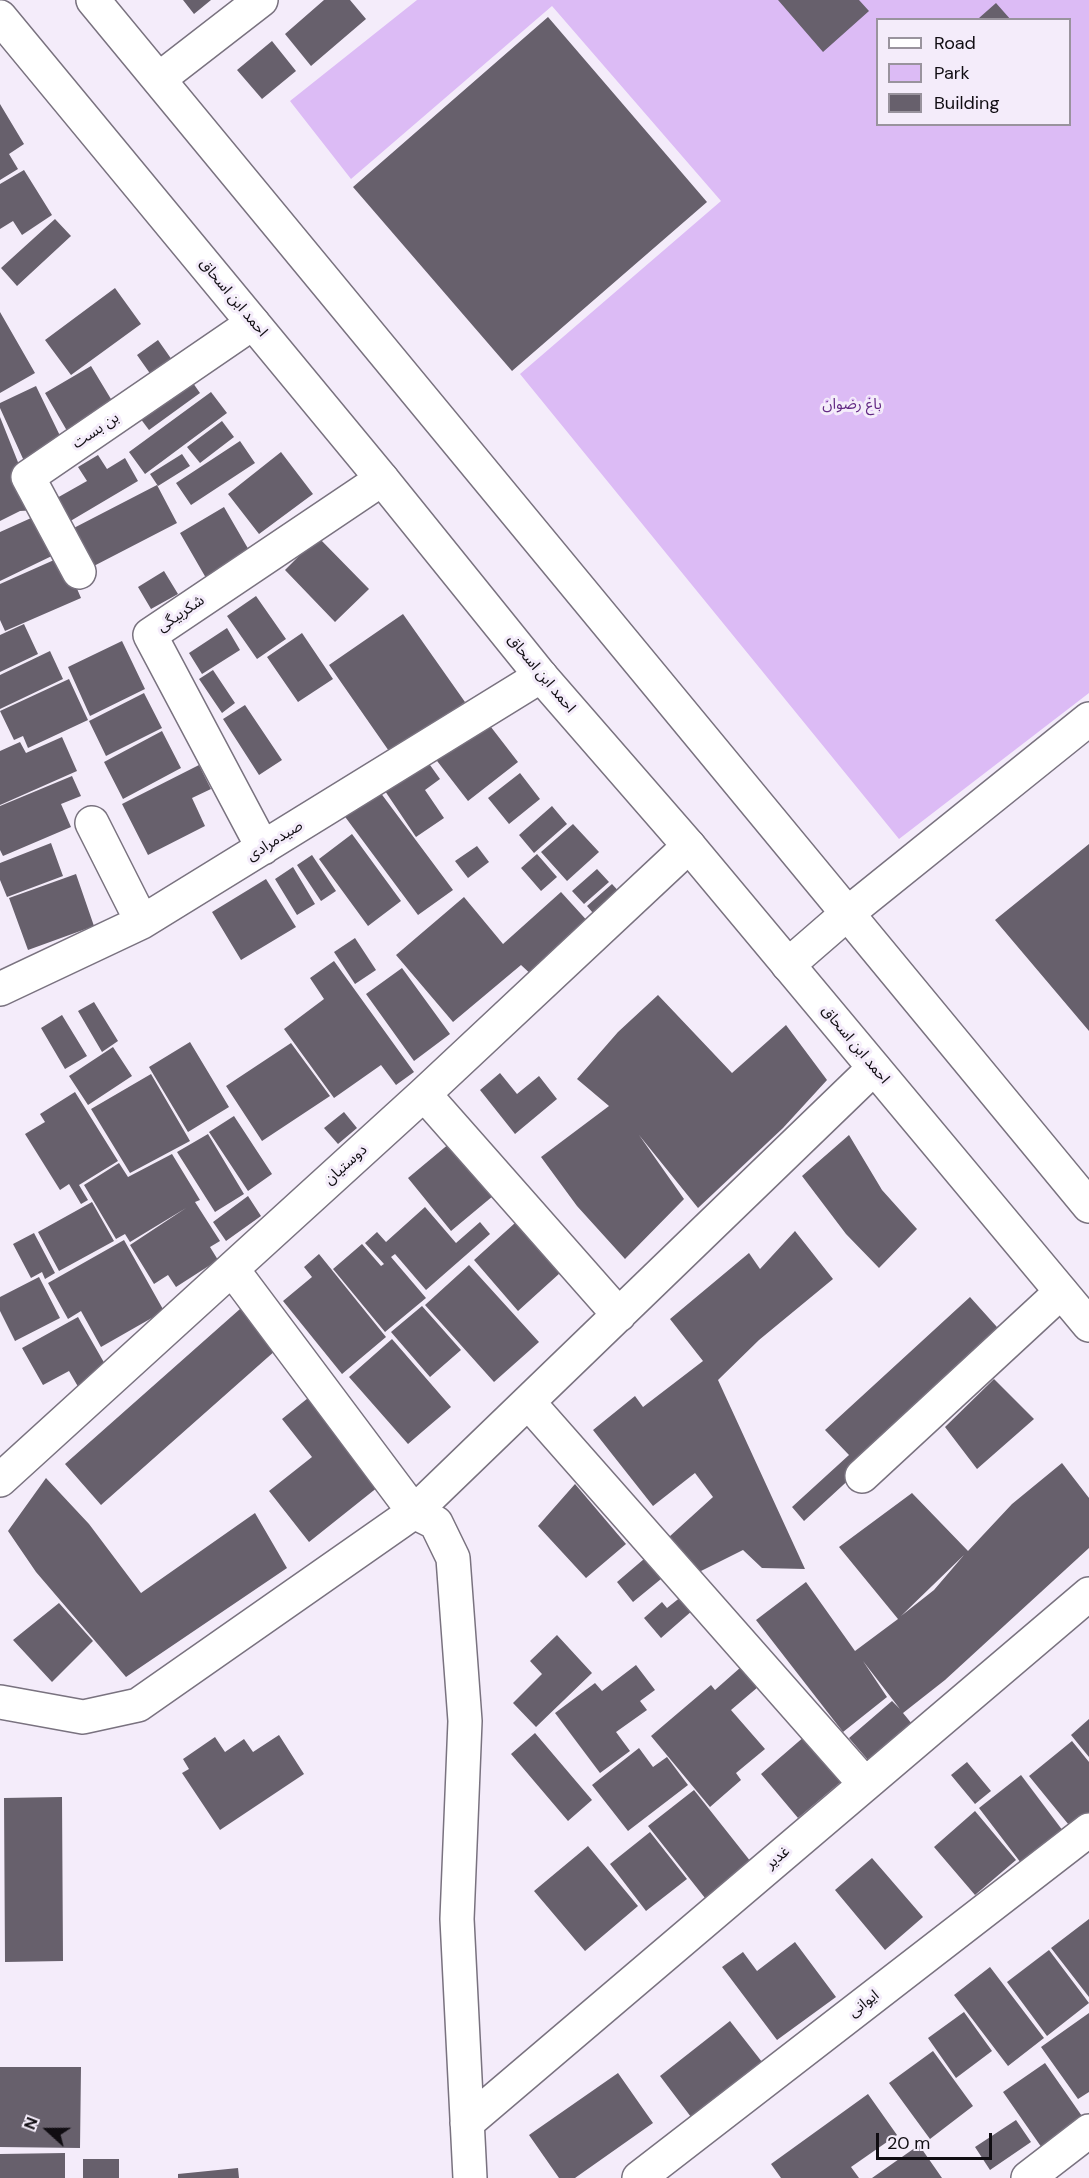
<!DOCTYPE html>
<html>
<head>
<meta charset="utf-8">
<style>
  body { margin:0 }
  #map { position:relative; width:1089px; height:2178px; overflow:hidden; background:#f4ecfa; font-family:"DM Sans",sans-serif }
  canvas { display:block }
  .legend { position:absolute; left:876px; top:18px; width:195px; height:108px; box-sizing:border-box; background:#f4ecfa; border:2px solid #99939d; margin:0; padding:8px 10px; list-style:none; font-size:18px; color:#100d12 }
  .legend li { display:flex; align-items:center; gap:12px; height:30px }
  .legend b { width:30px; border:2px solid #99939d }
  .north { position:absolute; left:18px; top:2100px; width:60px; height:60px; -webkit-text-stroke:4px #f4ecfa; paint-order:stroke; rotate:291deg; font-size:16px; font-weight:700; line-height:24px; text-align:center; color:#100d12 }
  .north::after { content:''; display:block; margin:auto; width:21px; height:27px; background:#100d12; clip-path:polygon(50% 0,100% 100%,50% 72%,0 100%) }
  .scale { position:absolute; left:876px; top:2133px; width:116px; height:27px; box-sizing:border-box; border:3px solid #100d12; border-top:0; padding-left:8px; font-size:18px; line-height:21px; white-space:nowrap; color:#100d12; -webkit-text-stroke:4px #f4ecfa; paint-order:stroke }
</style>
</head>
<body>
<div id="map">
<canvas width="1089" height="2178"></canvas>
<ul class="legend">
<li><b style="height:8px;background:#fff"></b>Road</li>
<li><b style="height:16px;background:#dcbbf5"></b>Park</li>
<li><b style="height:16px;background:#67606c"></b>Building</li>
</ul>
<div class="north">N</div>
<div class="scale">20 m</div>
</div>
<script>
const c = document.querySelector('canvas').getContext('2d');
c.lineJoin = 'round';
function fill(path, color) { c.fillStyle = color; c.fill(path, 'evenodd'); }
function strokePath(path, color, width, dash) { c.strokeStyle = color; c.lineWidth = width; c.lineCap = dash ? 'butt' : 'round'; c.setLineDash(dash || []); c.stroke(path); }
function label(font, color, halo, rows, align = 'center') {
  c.font = font + ' "DM Sans","Noto Sans Arabic",sans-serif'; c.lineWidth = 6; c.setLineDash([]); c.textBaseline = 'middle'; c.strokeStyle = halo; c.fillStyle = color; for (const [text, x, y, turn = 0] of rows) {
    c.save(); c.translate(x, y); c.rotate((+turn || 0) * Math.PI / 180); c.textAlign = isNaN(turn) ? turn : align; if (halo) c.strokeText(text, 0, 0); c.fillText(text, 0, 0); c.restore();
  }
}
const green = new Path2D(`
  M417 0H1089V693L899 839 520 374 721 201 552 6 351 179 290 101ZM878 20H1070V124H878Z`);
const building = new Path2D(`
  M183 0H211L194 14Z
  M324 0H350L366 19 311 66 285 34Z
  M778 0H859L869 11 823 52Z
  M996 3 1011 20H980L979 18Z
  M548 17 707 202 512 371 353 187Z
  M272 41 296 71 262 99 237 70Z
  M0 104 24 144 9 154 18 169 0 180Z
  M24 170 52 215 22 235 13 221 0 229V184Z
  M55 219 71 236 17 286 1 268Z
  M115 288 141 324 71 375 45 340Z
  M0 312 35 373 0 393Z
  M158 340 177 367 156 382 137 355Z
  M91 366 117 409 70 436 45 393Z
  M188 376 200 393 149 430 137 414Z
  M36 386 63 442 24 461 0 408V403Z
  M211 392 227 413 145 474 129 452Z
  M0 417 37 510 20 511 0 521Z
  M222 421 234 437 200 463 187 447Z
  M240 441 255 463 191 505 176 483Z
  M281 452 313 494 259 534 228 494Z
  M182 454 190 466 158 486 150 474Z
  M98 455 107 469 125 458 138 481 62 526 48 503 87 481 78 467Z
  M157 485 177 523 88 569 68 531Z
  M224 507 250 552 206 578 180 533Z
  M40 514 58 553 0 581V532Z
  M318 537 369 589 335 622 285 570Z
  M63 556 81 598 5 631 0 620V584Z
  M164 571 178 594 151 609 138 587Z
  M256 596 286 639 257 659 227 616Z
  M403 614 465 702 391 754 329 665Z
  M24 624 38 654 0 672V635Z
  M227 628 240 650 202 674 189 653Z
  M302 633 333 679 298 702 267 657Z
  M122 641 145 689 90 716 68 667Z
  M50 651 63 679 0 709V675Z
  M213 670 235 703 222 713 199 679Z
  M69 679 88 720 28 748 23 736 14 740 0 711Z
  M144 693 162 728 106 756 89 721Z
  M245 705 282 760 259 775 223 719Z
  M484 718 518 762 468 801 434 757Z
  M162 731 181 768 123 799 104 762Z
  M62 737 77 771 0 805V751L20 742 26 753Z
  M425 758 440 779 425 790 444 818 416 837 383 788Z
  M199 765 211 789 192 798 205 826 148 855 122 804Z
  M520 773 540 799 509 824 488 798Z
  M72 776 81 796 61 804 71 827 3 856 0 850V806Z
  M377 788 453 890 418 915 343 814Z
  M552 806 567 824 534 853 519 835Z
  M573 824 599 852 567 881 541 852Z
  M352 834 401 901 368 926 319 859Z
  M51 843 63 876 7 897 0 880V863Z
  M1089 844V1031L995 920Z
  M477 846 489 862 468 878 455 861Z
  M537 854 557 877 541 891 521 868Z
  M312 855 336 891 321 901 297 865Z
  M293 867 315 904 297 915 275 879Z
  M597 869 609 882 584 904 572 891Z
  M76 874 94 926 28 950 9 898Z
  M266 879 296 927 241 960 212 912Z
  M612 884 623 896 598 919 587 906Z
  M561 892 591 925 534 977 521 965 453 1022 396 955 464 897 503 944Z
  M355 938 376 970 355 984 334 952Z
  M334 961 414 1072 396 1085 381 1065 334 1098 284 1029 324 999 310 978Z
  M402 968 450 1034 414 1061 366 994Z
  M658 995 732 1073 786 1025 827 1080 783 1128 698 1208 639 1135 684 1199 625 1259 577 1206 541 1157 609 1106 577 1079 618 1032Z
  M94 1002 118 1041 102 1052 78 1011Z
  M62 1015 87 1056 65 1069 41 1028Z
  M190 1042 229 1107 188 1132 149 1067Z
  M291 1043 330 1096 262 1141 226 1086Z
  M113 1047 132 1076 88 1105 69 1076Z
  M500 1073 517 1094 539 1076 557 1099 515 1134 480 1090Z
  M151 1074 190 1141 130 1173 91 1109Z
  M75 1092 118 1161 79 1185 88 1200 81 1204 69 1184 60 1190 25 1134 45 1122 40 1114Z
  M344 1112 357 1128 338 1144 324 1128Z
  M234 1116 272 1174 248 1191 209 1132Z
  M208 1134 244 1194 215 1212 177 1152Z
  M849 1135 882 1190 917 1229 879 1268 846 1234 802 1176Z
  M450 1143 493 1196 451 1231 408 1178Z
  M172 1154 200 1200 195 1202 220 1241 210 1247 218 1260 176 1287 168 1275 154 1284 130 1245 186 1208 130 1242 125 1234 116 1239 84 1185 119 1163 128 1177Z
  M248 1196 261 1216 226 1241 213 1222Z
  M92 1202 114 1241 59 1271 38 1232Z
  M425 1207 456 1243 480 1222 490 1234 426 1290 395 1254 391 1257 426 1298 385 1332 333 1269 362 1244 381 1266 384 1264 365 1243 377 1232 386 1242Z
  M515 1223 560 1273 518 1311 474 1260Z
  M795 1231 833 1279 759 1340 718 1380 805 1569 762 1568 743 1550 699 1572 669 1537 713 1497 695 1473 653 1506 593 1430 635 1396 643 1407 703 1361 670 1319 749 1253 760 1269Z
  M34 1233 55 1273 45 1279 42 1272 31 1278 13 1244Z
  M124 1240 164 1311 101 1347 81 1311 68 1319 48 1283Z
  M319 1254 386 1337 342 1374 283 1301 312 1277 304 1267Z
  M469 1265 539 1342 494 1382 425 1305Z
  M39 1277 60 1318 15 1341 0 1311V1297Z
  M970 1297 1005 1336 804 1521 792 1507 849 1455 825 1430Z
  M422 1306 461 1350 430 1377 391 1332Z
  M240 1309 276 1350 101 1505 65 1464Z
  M78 1317 110 1373 80 1390 69 1371 43 1385 22 1348Z
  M392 1339 451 1407 408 1444 349 1377Z
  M994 1379 1034 1419 977 1469 945 1427Z
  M313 1394 383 1483 309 1542 269 1491 312 1457 282 1419Z
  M1062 1463 1089 1498V1548L945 1680 903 1713 917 1730 874 1767 849 1738 892 1701 900 1709 863 1661 887 1697 843 1732 756 1620 806 1582 855 1651 898 1619 839 1547 912 1493 968 1551 1012 1504ZM964 1555 934 1590 901 1616Z
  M46 1478 89 1524 141 1593 255 1513 287 1568 126 1677 36 1572 8 1531Z
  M575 1484 626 1544 586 1578 538 1526Z
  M644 1559 661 1579 633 1602 617 1582Z
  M682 1596 693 1610 661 1638 644 1618 662 1602 667 1608Z
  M59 1603 93 1641 52 1682 13 1640Z
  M557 1635 592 1673 536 1727 513 1703 542 1674 530 1661Z
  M636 1665 655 1690 640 1701 647 1710 616 1732 630 1751 600 1773 555 1713 595 1683 602 1691Z
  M741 1667 758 1687 731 1710 765 1749 736 1773 741 1780 710 1807 651 1736 711 1685 715 1690Z
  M1089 1719V1757L1071 1735Z
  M535 1733 592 1800 568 1821 511 1754Z
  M279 1735 304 1774 220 1830 182 1773 189 1769 183 1759 215 1737 225 1752 244 1739 253 1752Z
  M805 1736 843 1780 798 1818 761 1774Z
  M1072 1741 1089 1762V1817L1073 1830 1029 1776Z
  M639 1748 653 1767 667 1757 688 1785 628 1831 592 1785Z
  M967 1762 991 1791 975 1804 951 1775Z
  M1021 1775 1063 1831 1021 1863 979 1808Z
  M694 1790 751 1862 705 1898 648 1826Z
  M62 1797 63 1961 5 1962 4 1798Z
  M975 1811 1016 1860 975 1895 934 1847Z
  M650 1832 687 1879 646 1911 610 1864Z
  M588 1846 638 1906 585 1951 534 1891Z
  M872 1858 923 1917 885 1950 835 1890Z
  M1089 1919V1997L1051 1948Z
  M795 1942 836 1997 777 2040 722 1967 743 1952 757 1971Z
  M1049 1950 1089 2003 1047 2036 1007 1982Z
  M990 1967 1044 2038 1008 2066 954 1995Z
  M964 2012 992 2051 956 2078 928 2038Z
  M1089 2013V2092L1078 2099 1041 2047Z
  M730 2021 762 2062 691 2117 660 2076Z
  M933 2051 973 2106 930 2139 889 2083Z
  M1045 2063 1084 2119 1042 2148 1003 2092Z
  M0 2067H81L80 2148 0 2147Z
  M618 2073 653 2123 575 2178H559L529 2135Z
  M868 2094 897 2135 851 2167 859 2178H781L771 2164Z
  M1016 2120 1031 2142 990 2170 975 2147Z
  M919 2145 942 2178H872Z
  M65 2153V2178H0V2154Z
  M83 2159H119V2178H83Z
  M238 2168 239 2178H178V2174Z`);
const minor = new Path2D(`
  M159 79 261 0
  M79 572 28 477 253 323
  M92 823 142 922
  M263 848 150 635 382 479
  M788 965 848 913 1089 719
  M0 989 142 922 541 676
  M424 1094 619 1315
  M232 1269 414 1512 874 1068
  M528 1402 865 1784
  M862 1476 1061 1292
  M0 1480 424 1094 689 846
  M0 1702 83 1717 138 1705 414 1512 436 1523 453 1558 465 1721 457 1919 470 2178
  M467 2123 1089 1594
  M639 2178 1089 1830
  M1028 2178 1089 2131`);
const secondary = new Path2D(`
  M93 0 1089 1206
  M0 17 382 479 541 676 689 846 1089 1325`);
const streetNames = [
  ["احمد ابن اسحاق",233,298,50],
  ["بن بست",96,431,-34],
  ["شکربیگی",181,614,-34],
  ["احمد ابن اسحاق",541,674,50],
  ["صیدمرادی",275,841,-32],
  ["احمد ابن اسحاق",855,1045,50],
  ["دوستیان",346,1165,-42],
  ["غدیر",778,1858,-40],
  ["ایوانی",864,2004,-38]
];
const parkNames = [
  ["باغ رضوان",852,405]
];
fill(green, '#dcbbf5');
fill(building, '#67606c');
strokePath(minor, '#79727f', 36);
strokePath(secondary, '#79727f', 36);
strokePath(minor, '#fff', 33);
strokePath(secondary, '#fff', 33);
label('15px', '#100d12', '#f4ecfa', streetNames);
label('15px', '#632a84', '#f4ecfa', parkNames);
</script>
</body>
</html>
